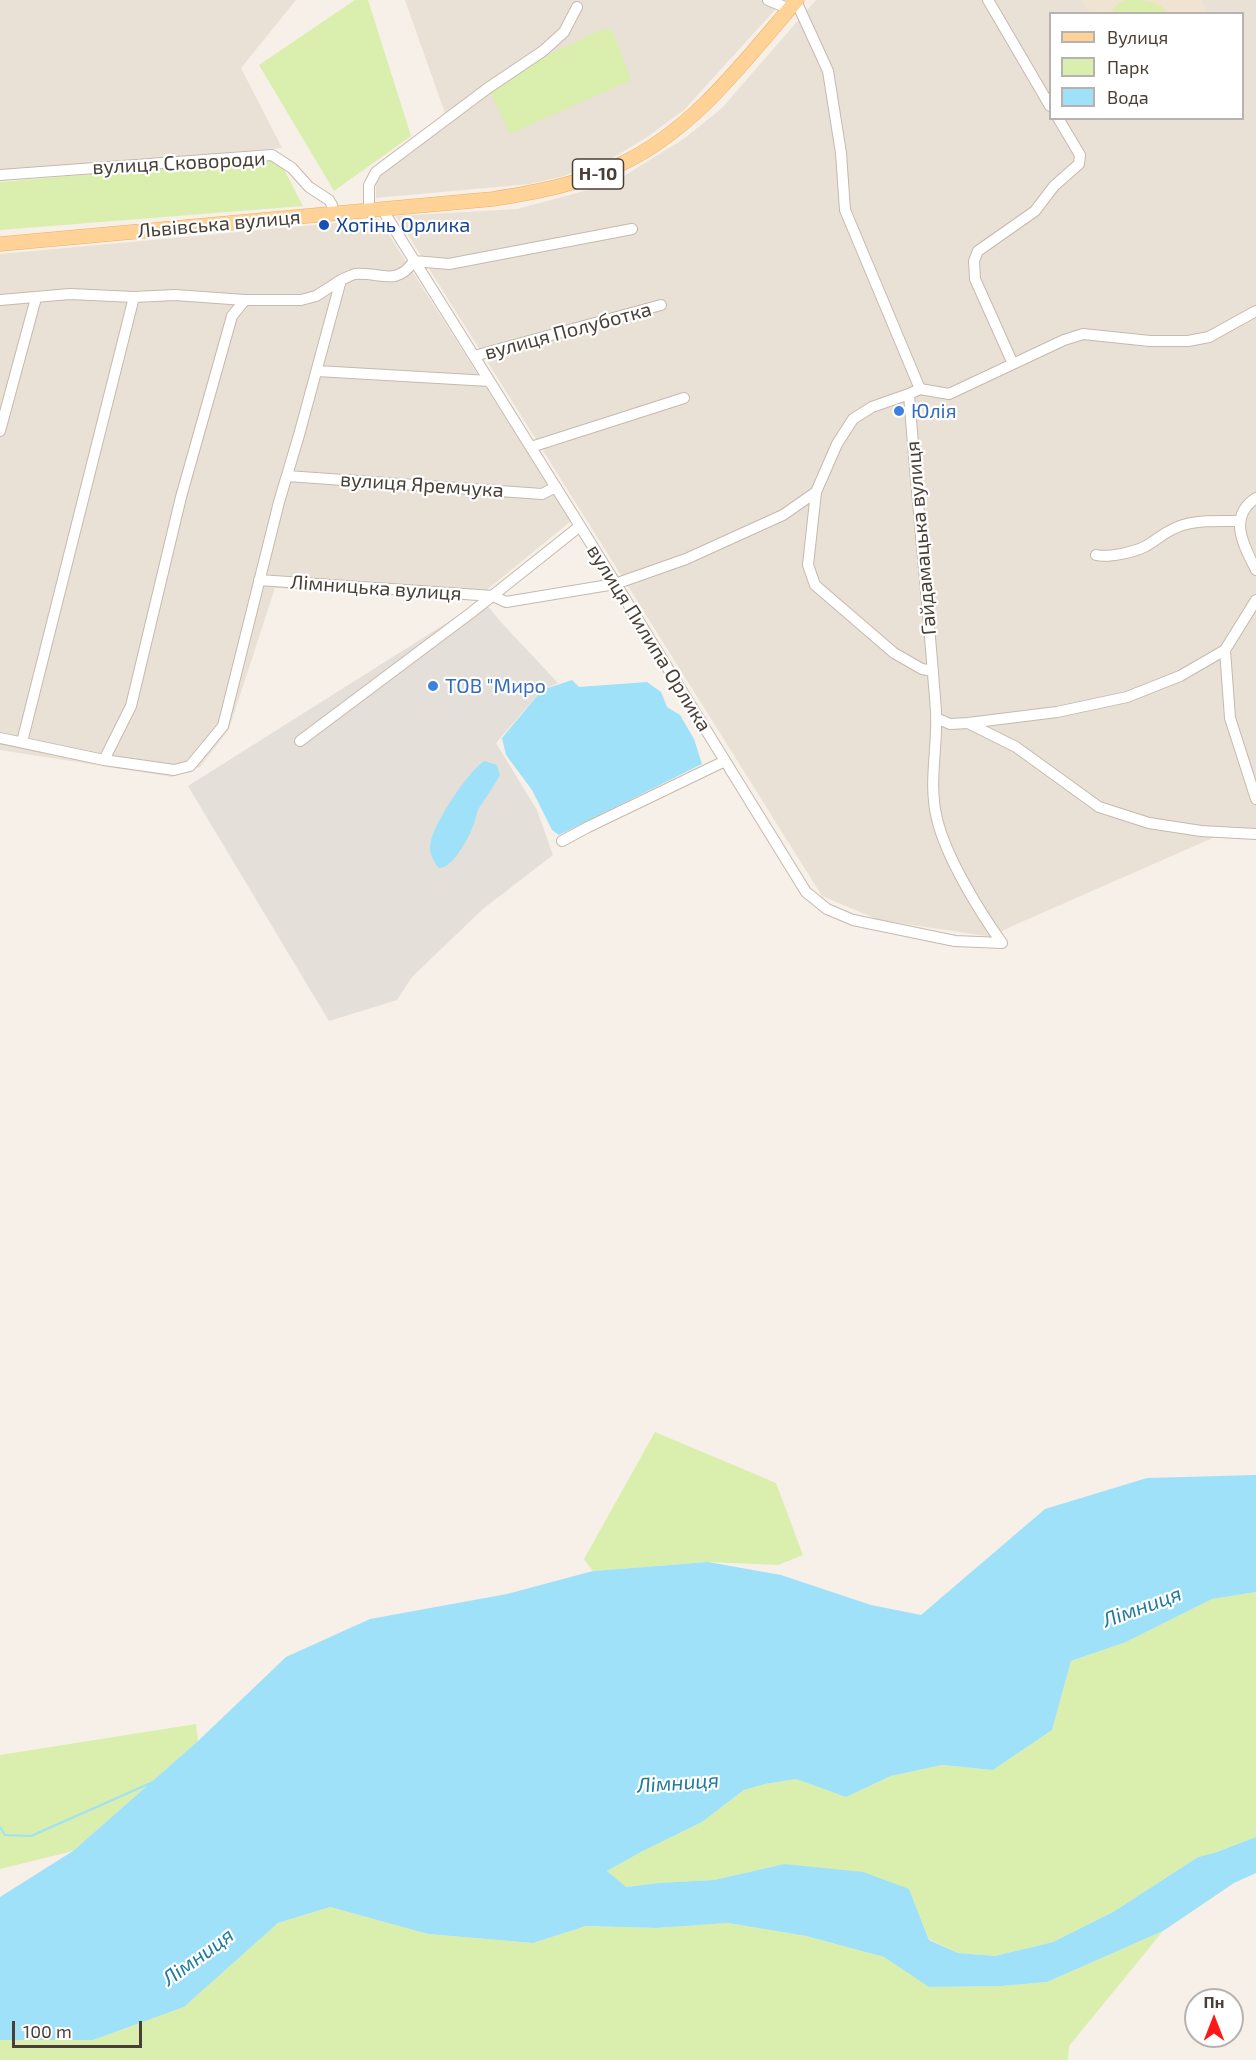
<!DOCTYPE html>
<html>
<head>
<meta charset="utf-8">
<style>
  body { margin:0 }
  #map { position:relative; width:1256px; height:2060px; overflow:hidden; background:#f6f0e9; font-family:"Exo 2",sans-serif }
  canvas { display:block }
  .legend { position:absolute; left:1049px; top:12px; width:195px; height:108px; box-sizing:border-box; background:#fff; border:2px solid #b7b2af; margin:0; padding:8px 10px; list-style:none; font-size:18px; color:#4a3f36 }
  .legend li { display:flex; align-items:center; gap:12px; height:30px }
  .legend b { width:30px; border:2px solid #b7b2af }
  .north { position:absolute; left:1184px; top:1988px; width:60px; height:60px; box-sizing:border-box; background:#fff; border:2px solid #b7b2af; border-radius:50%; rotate:0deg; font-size:16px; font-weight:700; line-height:24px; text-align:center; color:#4a3f36 }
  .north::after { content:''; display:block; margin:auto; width:21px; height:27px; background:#ff1716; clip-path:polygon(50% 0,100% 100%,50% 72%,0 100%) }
  .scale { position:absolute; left:12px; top:2021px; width:130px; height:27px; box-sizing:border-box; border:3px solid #4a3f36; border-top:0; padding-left:8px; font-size:18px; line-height:21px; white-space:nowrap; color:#4a3f36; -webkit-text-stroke:4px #fff; paint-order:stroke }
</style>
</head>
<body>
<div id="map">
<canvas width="1256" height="2060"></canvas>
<ul class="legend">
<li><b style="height:8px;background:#ffd398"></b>Вулиця</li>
<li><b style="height:16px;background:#daeead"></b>Парк</li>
<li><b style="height:16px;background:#9fe1f8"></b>Вода</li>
</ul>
<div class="north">Пн</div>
<div class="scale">100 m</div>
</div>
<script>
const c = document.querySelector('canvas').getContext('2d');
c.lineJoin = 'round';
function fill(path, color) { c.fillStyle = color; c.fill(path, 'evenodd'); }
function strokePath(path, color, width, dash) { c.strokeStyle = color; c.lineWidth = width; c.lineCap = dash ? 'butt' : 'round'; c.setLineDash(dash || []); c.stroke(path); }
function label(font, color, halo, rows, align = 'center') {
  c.font = font + ' "Exo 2",sans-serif'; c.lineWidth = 4.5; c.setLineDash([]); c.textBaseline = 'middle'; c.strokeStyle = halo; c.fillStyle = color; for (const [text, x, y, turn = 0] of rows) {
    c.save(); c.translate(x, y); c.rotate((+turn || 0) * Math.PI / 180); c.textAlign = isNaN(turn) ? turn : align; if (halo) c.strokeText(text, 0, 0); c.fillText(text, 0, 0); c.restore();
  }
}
const residential = new Path2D(`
  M0 0H296L241 68 282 148 0 171Z
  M405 0H784L684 110 647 137 611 159 564 176 530 184 376 198V181L388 162 446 116Z
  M816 0H1256V837H1215L1010 927 992 937 879 920 822 896 396 216 517 209 599 187 624 176 685 138 722 108ZM1050 14H1242V118H1050Z
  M379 219 571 521 477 598 275 588 229 729 200 767 172 777 0 750V254Z`);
const industrial = new Path2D(`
  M483 600 499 620 558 683 542 690 496 743 537 810 553 855 483 909 412 977 397 1000 329 1021 188 786Z`);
const education = new Path2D(`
  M1082 0H1201L1208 13H1090Z`);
const green = new Path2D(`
  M355 0H368L411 136 334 191 259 65Z
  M1125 0C1145 0 1157 0 1168 13H1111L1116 5Z
  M603 29 612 30 631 80 510 134 486 84Z
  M278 158 303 206 0 230V182Z
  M655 1432 776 1483 803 1555 778 1565 708 1562 593 1571 584 1559Z
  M1256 1592V1837L1214 1853 1198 1857 1113 1912 1053 1942 995 1956 958 1953 929 1939 909 1889 784 1864 714 1880 658 1883 625 1887 607 1871 641 1852 702 1822 744 1790 765 1784 796 1779 846 1797 891 1776 942 1765 993 1770 1052 1730 1071 1661 1126 1642 1212 1599Z
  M196 1724 198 1741 73 1851 0 1869V1755Z
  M330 1907 428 1934 533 1943 586 1926 656 1928 728 1923 806 1936 884 1957 930 1987 1002 1986 1047 1982 1163 1931 1069 2046 1068 2060H0V2040H93L184 2007 278 1923Z`);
const water = new Path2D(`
  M572 680 579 687 647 682 661 692 667 707 680 715 694 739 702 764 559 835 552 830 532 790 506 755 502 738 542 690Z
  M484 761 497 765 500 775C494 786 486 797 479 808 476 813 476 820 473 826 469 838 452 869 439 868 434 862 430 855 430 847 431 826 467 773 484 761Z
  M1256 1475V1592L1212 1599 1126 1642 1071 1661 1052 1730 993 1770 942 1765 891 1776 846 1797 796 1779 765 1784 744 1790 702 1822 641 1852 607 1871 626 1887 658 1883 714 1880 784 1864 863 1872 909 1889 929 1940 958 1953 995 1956 1053 1942 1113 1912 1198 1857 1214 1853 1256 1837V1873L1234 1883 1163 1931 1047 1982 1002 1986 929 1987 884 1957 806 1936 728 1923 656 1928 586 1926 533 1943 428 1934 330 1907 278 1923 184 2007 93 2040H0V1897L73 1851 198 1741 286 1657 370 1619 507 1594 593 1571 708 1562 781 1575 871 1605 921 1615 1045 1509 1147 1478Z`);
const stream = new Path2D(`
  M0 1827 5 1835 31 1836 153 1782`);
const minor = new Path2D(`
  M768 0 790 9
  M988 0 1050 106
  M796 1 828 71 841 153 845 210 920 389
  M0 175 272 155 292 168 309 187 329 200 332 205 334 214
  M382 209 580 526 806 892 827 909 853 920 955 941 1002 943
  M369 211V185L376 172 488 88 543 51 564 32 577 7
  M0 300 70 294 134 297 175 295 245 300H301L316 296 341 280
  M474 356 661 305
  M1013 364 975 279 974 261 978 251 1035 211 1054 186 1079 164 1080 155 1058 118
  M317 371 489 381
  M920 389 909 394C917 500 928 605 936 711 938 747 928 783 937 819 946 857 979 911 1002 943
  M920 389 949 394 1064 340 1083 334 1150 341H1188L1209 337 1256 311
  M909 394 872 407 853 419 837 444 816 492 808 565 815 585 894 653 922 669 933 671
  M0 431 36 298
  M531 447 684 398
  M287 476 542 494 556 487
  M1256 498C1227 517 1244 546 1256 570
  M1096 555C1108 558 1135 552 1146 546 1160 538 1166 530 1183 525 1201 520 1220 521 1239 521
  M259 580 493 596 506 602 615 584 686 559 783 515 816 492
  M1225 650 1230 718 1256 799
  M936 718 950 724 968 723 1057 712 1127 697 1180 676 1225 650 1256 600
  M968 723 1016 747 1099 807 1149 823 1201 831 1256 834
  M0 738 104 760 174 770 190 766 223 726 279 502 299 435 341 280C346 278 351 275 355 274 381 272 396 287 414 261L449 264 632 229
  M300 741 472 612 580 526
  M22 742 134 297
  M104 760 131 706 181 497 232 316 245 300
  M562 841 588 827 725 761`);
const major = new Path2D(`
  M0 244 493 199C537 192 581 184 621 164 695 129 745 60 797 0`);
const markers = [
  [324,225,6,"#1a4fb4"],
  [899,411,6,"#3f7fe0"],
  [433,686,6,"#3f7fe0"]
];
const shields = [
  [598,174,51]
];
const shieldNames = [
  ["Н-10",598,174]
];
const streetNames = [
  ["вулиця Сковороди",179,163,-3],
  ["Львівська вулиця",219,224,-5],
  ["вулиця Полуботка",568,331,-15],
  ["вулиця Яремчука",422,485,4],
  ["Гайдамацька вулиця",921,538,-95],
  ["Лімницька вулиця",376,588,4],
  ["вулиця Пилипа Орлика",649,638,58]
];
const transitNames = [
  ["Хотінь Орлика",336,225]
];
const shopNames = [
  ["Юлія",911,411],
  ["ТОВ \"Миро",445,686]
];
const waterNames = [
  ["Лімниця",1142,1607,-20],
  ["Лімниця",678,1783,-4],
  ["Лімниця",198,1957,-36]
];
fill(residential, '#eae1d6');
fill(industrial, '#e5dfda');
fill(education, '#f0e3d1');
fill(green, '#daeead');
fill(water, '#9fe1f8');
strokePath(stream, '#9fe1f8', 2);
strokePath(minor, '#c6b9ad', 12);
strokePath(major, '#f0ae5c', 15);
strokePath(minor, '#fff', 10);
strokePath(major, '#ffd398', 14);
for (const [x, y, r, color] of markers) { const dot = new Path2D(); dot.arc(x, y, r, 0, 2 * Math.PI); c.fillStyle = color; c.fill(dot); strokePath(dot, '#fff', 2); }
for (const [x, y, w] of shields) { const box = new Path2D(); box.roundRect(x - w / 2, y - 15, w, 30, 4.5); c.fillStyle = '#fff'; c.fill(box); strokePath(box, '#4a3f36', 1.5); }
label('bold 18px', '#4a3f36', null, shieldNames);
label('20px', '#4a3f36', '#fff', streetNames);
label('20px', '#164399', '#fff', transitNames, 'left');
label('20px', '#366cbe', '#fff', shopNames, 'left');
label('italic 21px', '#1f7b9f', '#fff', waterNames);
</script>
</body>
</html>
